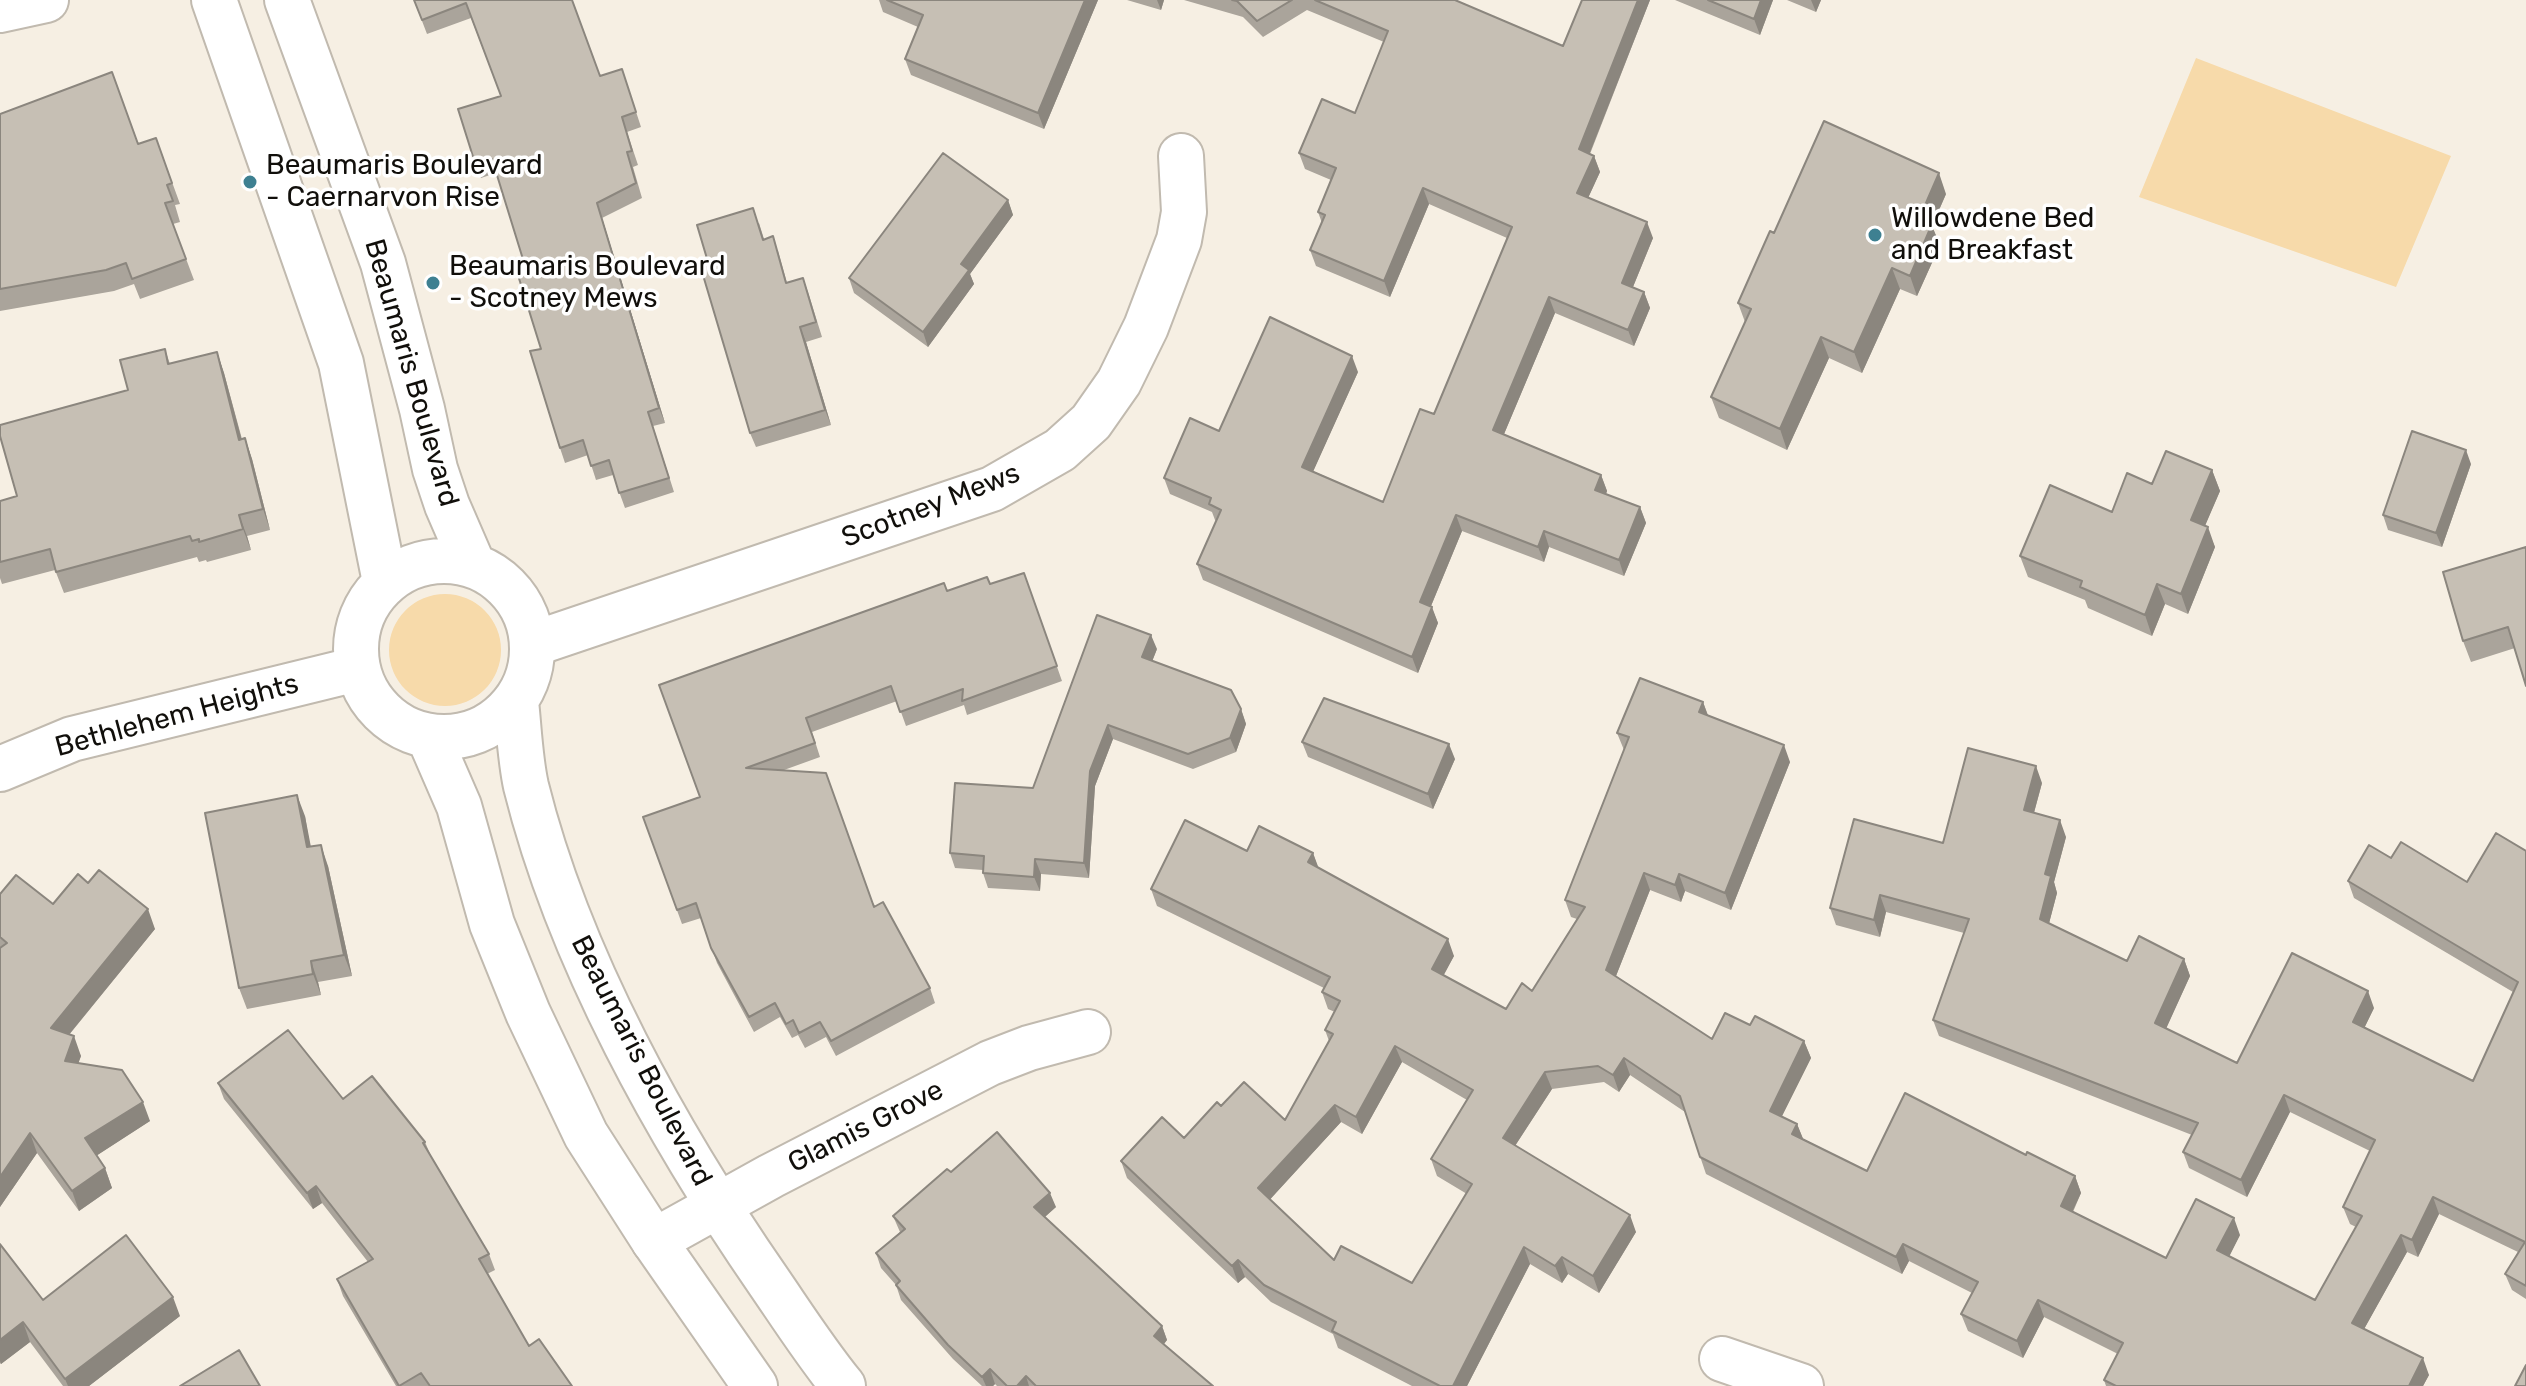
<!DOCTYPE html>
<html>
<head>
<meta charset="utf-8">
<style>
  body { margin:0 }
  canvas { display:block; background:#f6efe3 }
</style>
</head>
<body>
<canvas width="2526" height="1386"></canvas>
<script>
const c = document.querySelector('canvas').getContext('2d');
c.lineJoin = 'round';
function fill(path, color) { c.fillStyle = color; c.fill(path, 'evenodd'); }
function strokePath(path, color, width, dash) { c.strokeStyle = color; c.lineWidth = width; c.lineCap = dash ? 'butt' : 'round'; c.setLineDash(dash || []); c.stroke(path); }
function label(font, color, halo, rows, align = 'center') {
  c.font = font + ' Rubik,sans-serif'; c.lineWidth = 7; c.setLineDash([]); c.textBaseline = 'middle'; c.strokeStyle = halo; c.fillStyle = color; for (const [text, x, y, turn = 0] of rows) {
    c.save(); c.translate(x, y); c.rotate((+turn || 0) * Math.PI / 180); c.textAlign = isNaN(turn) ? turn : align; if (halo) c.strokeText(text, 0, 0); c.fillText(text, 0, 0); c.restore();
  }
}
const green = new Path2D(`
  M2196 58 2451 156 2396 287 2139 197Z
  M389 650a56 56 0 1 1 112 0a56 56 0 1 1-112 0Z`);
const minor = new Path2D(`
  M0 10 46 0
  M533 644 992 489 1060 450 1091 422 1119 382 1146 327 1179 240 1184 212 1181 156
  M0 769 72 739 357 669
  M654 1241 771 1176 990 1063 1029 1048 1088 1032
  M1722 1359 1801 1386`);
const tertiary = new Path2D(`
  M214 0 341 363 385 582
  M287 0 383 263 422 409 435 469 447 505 473 565
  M356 649a88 88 0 1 1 176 0a88 88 0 1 1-176 0Z
  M516 701C519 729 520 759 526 786 569 959 668 1136 769 1282 793 1317 816 1353 843 1386
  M429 737 459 806 492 924 528 1013 586 1135 654 1241 755 1386`);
const wall = new Path2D(`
  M414 0H572L600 76 622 69 641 127 627 132 638 165 633 167 642 198 602 218 665 423 653 426 674 492 625 508 613 475 596 480 588 455 565 463 560 448 526 269 496 173 481 178 475 163 501 96 471 18 427 34Z
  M879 0H1098L1044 129 911 75 905 59 918 27 883 12Z
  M1127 0H1164L1161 10Z
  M1184 0H1455L1563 46 1582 0H1650L1590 154 1594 156 1600 172 1588 198 1653 238 1633 287 1644 292 1650 308 1634 346 1555 313 1504 434 1601 475 1607 491 1606 494 1640 507 1646 523 1624 576 1549 547 1544 562 1462 531 1431 606 1438 623 1418 673 1203 580 1197 564 1216 521 1215 520 1212 512 1170 494 1164 478 1219 431 1358 372 1313 471 1383 502 1434 414 1507 238 1429 204 1390 297 1316 266 1310 250 1322 223 1318 212 1331 180 1305 169 1299 153 1355 113 1384 42 1307 10 1263 37 1243 17Z
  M1675 0H1773L1760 35Z
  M1787 0H1821L1816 12Z
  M0 114 138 144 156 138 180 204 175 205 180 222 173 224 194 280 140 299 134 284 114 291 0 311Z
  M1946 194 1932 226 1940 245 1917 296 1900 289 1862 373 1829 358 1787 450 1719 418 1711 397 1745 322 1738 303 1774 233Z
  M1008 200 1013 215 970 274 974 284 928 347 854 293 849 278Z
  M759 223 764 239 778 251 787 283 803 278 808 292 822 337 806 342 831 425 756 447 750 433 708 262Z
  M165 349 170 364 217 352 224 373 242 439 245 438 252 459 270 530 247 536 251 550 207 562 206 560 199 562 197 557 64 593 55 570 2 584 0 578V501L17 496 128 390Z
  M2471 464 2442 547 2388 530 2383 515Z
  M2212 470 2220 491 2205 525 2215 547 2188 614 2165 604 2152 636 2088 608 2085 600 2028 577 2020 556 2112 512 2152 484Z
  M2526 547 2515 648 2471 662 2463 641Z
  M1024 573 1062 681 967 715 964 705 906 726 897 701 812 732 820 757 784 770 930 988 935 1003 836 1056 826 1037 805 1048 798 1035 792 1038 780 1017 754 1032 717 963 701 918 682 924 643 817 699 797 947 591 990 584Z
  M1157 649 1152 661 1241 709 1246 724 1236 752 1193 769 1113 739 1095 786 1089 878 1041 874 1040 891 988 888 983 873V870L955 868 950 853 1033 788Z
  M1703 702 1708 715 1790 762 1731 910 1685 891 1681 902 1650 890 1616 976 1712 1039 1750 1025 1804 1041 1811 1058 1782 1116 1797 1124 1803 1139 1867 1171 2026 1155 2075 1176 2081 1193 2073 1212 2166 1258 2240 1235 2229 1256 2315 1300 2356 1227 2350 1224 2343 1207 2370 1151 2290 1112 2247 1197 2189 1168 2183 1152 2192 1135 1939 1036 1933 1020 1964 933 1886 912 1880 937 1836 925 1830 908 1943 843 2042 783 2034 813 2066 837 2054 882 2057 893 2049 923 2127 961 2184 959 2190 976 2166 1028 2237 1063 2374 1008 2364 1028 2473 1081 2513 992 2354 898 2348 881 2391 858 2467 882 2526 851V1299L2512 1290 2505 1274 2518 1252 2439 1214 2418 1257 2407 1252 2364 1329 2429 1375 2423 1386H2106L2104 1380 2118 1354 2044 1317 2023 1358 1968 1331 1961 1314 1972 1293 1909 1261 1902 1274 1706 1174 1685 1112 1630 1075 1619 1092 1604 1082 1552 1089 1515 1146 1636 1232 1599 1293 1568 1274 1562 1283 1530 1264 1467 1386H1412L1338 1348 1333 1334 1271 1302 1245 1277 1238 1283 1127 1178 1121 1161 1184 1138 1221 1106 1285 1120 1329 1041 1325 1030 1335 1012 1328 1009 1322 992 1324 988 1157 906 1151 889 1247 851 1313 853 1318 868 1454 956 1443 975 1506 1009 1532 991 1577 919 1571 917 1565 900 1624 750 1617 733ZM1402 1062 1467 1100 1431 1159 1437 1176 1467 1194 1412 1283 1334 1260 1270 1199 1341 1122 1362 1134Z
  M1302 742 1455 759 1433 809 1308 757Z
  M305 816 310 847 328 866 352 976 318 982 321 995 247 1009 239 988Z
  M88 883 155 929 69 1035 81 1056 78 1063 150 1121 97 1155 105 1168 112 1188 79 1211 37 1153 0 1207V894L53 904Z
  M218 1083 343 1099 425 1142 431 1156 489 1254 495 1270 487 1274 529 1346 572 1386H396L343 1296 337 1279 368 1262 322 1203 313 1209 224 1099Z
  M951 1172 1056 1207 1045 1217 1162 1326 1167 1340 1164 1344 1213 1386H997L995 1384 993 1386H982L953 1359 901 1300 896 1285 881 1268 876 1253 900 1232 893 1216Z
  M0 1244 43 1300 180 1316 89 1386H63L30 1342 1 1364 0 1363Z`);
const shadedWall = new Path2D(`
  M1085 0H1098L1044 129 1038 113Z
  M1157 0H1164L1161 10Z
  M1638 0H1650L1585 165 1579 149Z
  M1761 0H1773L1760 35 1754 19Z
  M1811 0H1821L1816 12Z
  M1594 156 1600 172 1583 209 1577 193Z
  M1939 173 1946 194 1932 226 1940 245 1917 296 1910 276 1919 219Z
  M1423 188 1429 204 1390 297 1384 281Z
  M1008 200 1013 215 970 274 974 284 928 347 923 332 961 264Z
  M597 203 602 218 665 423 659 408Z
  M1647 222 1653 238 1628 299 1622 283Z
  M1892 268 1900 289 1862 373 1854 352Z
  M1644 292 1650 308 1634 346 1628 330Z
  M1549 297 1555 313 1499 446 1493 430Z
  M800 327 806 342 831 425 825 410Z
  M1821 337 1829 358 1787 450 1780 429Z
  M217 352 224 373 247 460 239 440Z
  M1352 356 1358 372 1308 483 1302 467Z
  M245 438 252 459 270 530 263 509Z
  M2466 450 2471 464 2442 547 2436 533Z
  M2212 470 2220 491 2199 540 2191 520Z
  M1601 475 1607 491 1601 506 1595 490Z
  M1640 507 1646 523 1624 576 1619 560Z
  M239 515 247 536 251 550 243 529Z
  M1456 515 1462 531 1426 618 1420 602Z
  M2208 527 2215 547 2188 614 2181 594Z
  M1544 531 1549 547 1544 562 1538 547Z
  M2157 584 2165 604 2152 636 2145 615Z
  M1432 607 1438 623 1418 673 1412 657Z
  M1151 635 1157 649 1148 672 1142 657Z
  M1703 702 1709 719 1699 712Z
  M1241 709 1246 724 1236 752 1230 738Z
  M1108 725 1113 739 1095 786 1089 878 1084 863 1090 771Z
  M1449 744 1455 759 1433 809 1428 794Z
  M1784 745 1790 762 1731 910 1725 893Z
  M2036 766 2042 783 2030 827 2024 810Z
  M297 795 305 816 315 868 307 847Z
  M2060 820 2066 837 2054 882 2057 893 2046 935 2040 919 2045 874Z
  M321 845 328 866 352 976 344 955Z
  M1313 853 1319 869 1308 862Z
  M1035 859 1041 874 1040 891 1034 877Z
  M1644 873 1650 890 1612 986 1606 970Z
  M1679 874 1685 891 1681 902 1675 885Z
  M1880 895 1886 912 1880 937 1874 920Z
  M148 909 155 929 58 1048 51 1028Z
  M1448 939 1454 956 1438 986 1432 969Z
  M2184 959 2190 976 2161 1040 2155 1023Z
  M311 961 318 982 321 995 313 974Z
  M2368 991 2374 1008 2359 1039 2353 1022Z
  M74 1036 81 1056 72 1081 65 1061Z
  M1804 1041 1811 1058 1776 1128 1770 1111Z
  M1395 1046 1402 1062 1362 1134 1356 1117Z
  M1624 1058 1630 1075 1619 1092 1613 1075Z
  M1545 1072 1552 1089 1509 1155 1503 1138Z
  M2284 1095 2290 1112 2247 1197 2241 1180Z
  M143 1102 150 1121 93 1158 85 1138Z
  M1335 1105 1341 1122 1265 1205 1258 1188Z
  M1797 1124 1804 1141 1792 1134Z
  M30 1133 37 1153 0 1207V1177Z
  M105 1168 112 1188 79 1211 72 1191Z
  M2075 1176 2081 1193 2067 1223 2061 1206Z
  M316 1186 322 1203 313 1209 307 1193Z
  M1050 1193 1056 1207 1039 1222 1034 1207Z
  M2433 1197 2439 1214 2418 1257 2412 1240Z
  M1630 1215 1636 1232 1599 1293 1593 1276Z
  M2234 1218 2240 1235 2224 1267 2217 1250Z
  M2401 1235 2407 1252 2358 1340 2352 1323Z
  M1903 1244 1909 1261 1902 1274 1896 1257Z
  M1524 1247 1530 1264 1467 1386H1453Z
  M1562 1257 1568 1274 1562 1283 1555 1266Z
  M1238 1260 1245 1277 1238 1283 1232 1266Z
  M173 1297 180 1316 89 1386H68L65 1379Z
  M2038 1300 2044 1317 2023 1358 2017 1341Z
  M23 1322 30 1342 1 1364 0 1361V1340Z
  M1162 1326 1167 1340 1159 1350 1154 1336Z
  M2423 1358 2429 1375 2423 1386H2409Z
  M990 1369 995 1384 993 1386H986L982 1377Z
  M1026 1376 1029 1386H1017Z`);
const building = new Path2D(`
  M414 0H572L600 76 622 69 636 112 622 117 632 151 627 152 636 183 597 203 659 408 648 412 669 478 619 493 609 460 591 466 583 440 560 448 530 351 541 349 517 272 526 269 492 159 475 163 458 109 501 96 466 3 422 20Z
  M887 0H1085L1038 113 905 59 923 15Z
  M1232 0H1292L1257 21 1237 1Z
  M1315 0H1455L1563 46 1582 0H1638L1579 149 1594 156 1577 193 1647 222 1622 283 1644 292 1628 330 1549 297 1493 430 1601 475 1595 490 1640 507 1619 560 1544 531 1538 547 1456 515 1420 602 1432 607 1412 657 1197 564 1221 510 1209 504 1211 498 1164 478 1190 418 1219 431 1270 317 1352 356 1302 467 1383 502 1420 409 1434 414 1512 227 1423 188 1384 281 1310 250 1325 215 1318 212 1336 168 1299 153 1322 99 1355 113 1388 31Z
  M1708 0H1761L1754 19Z
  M112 72 138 144 156 138 172 183 167 185 173 201 165 203 186 259 132 279 126 263 106 270 0 289V114Z
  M1824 121 1939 173 1919 219 1932 224 1910 276 1892 268 1854 352 1821 337 1780 429 1711 397 1751 309 1738 303 1770 231 1774 233Z
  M943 153 1008 200 961 264 969 270 923 332 849 278Z
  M753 208 763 240 773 236 786 283 803 278 816 322 800 327 825 410 750 433 700 265 708 262 697 225Z
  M165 349 168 364 217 352 239 440 245 438 263 509 239 515 243 529 199 542V539L192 541 190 536 56 572 50 549 0 562V501L17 496 0 436V425L128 390 120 360Z
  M2412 431 2466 450 2436 533 2383 515Z
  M2166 451 2212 470 2191 520 2208 527 2181 594 2157 584 2145 615 2080 587 2082 581 2020 556 2050 485 2112 512 2127 473 2152 484Z
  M2526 547V686L2508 627 2463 641 2443 572Z
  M1024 573 1057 666 962 701 963 689 900 712 891 686 806 718 815 743 746 768 826 773 874 907 883 902 930 988 831 1041 820 1022 799 1033 793 1020 786 1024 775 1003 749 1017 711 948 696 903 677 910 643 817 700 797 659 685 944 583 947 591 987 577 990 584Z
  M1097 615 1151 635 1142 657 1231 690 1241 709 1230 738 1188 754 1108 725 1090 771 1084 863 1035 859 1034 877 983 873 984 856 950 853 955 783 1033 788Z
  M1640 678 1703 702 1699 712 1784 745 1725 893 1679 874 1675 885 1644 873 1606 970 1712 1039 1725 1013 1750 1025 1755 1016 1804 1041 1770 1111 1797 1124 1792 1134 1867 1171 1905 1093 2026 1155 2027 1152 2075 1176 2061 1206 2166 1258 2196 1199 2234 1218 2217 1250 2315 1300 2362 1216 2343 1207 2375 1140 2284 1095 2241 1180 2183 1152 2198 1123 1933 1020 1969 919 1880 895 1874 920 1830 908 1854 819 1943 843 1968 748 2036 766 2024 810 2060 820 2045 874 2051 876 2040 919 2127 961 2139 936 2184 959 2155 1023 2237 1063 2292 953 2368 991 2353 1022 2473 1081 2518 982 2348 881 2369 845 2391 858 2401 842 2467 882 2496 833 2526 851V1286L2505 1274 2525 1242 2433 1197 2412 1240 2401 1235 2352 1323 2423 1358 2409 1386H2116L2104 1380 2123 1343 2038 1300 2017 1341 1961 1314 1978 1282 1903 1244 1896 1257 1700 1157 1680 1096 1624 1058 1613 1075 1598 1066 1545 1072 1503 1138 1630 1215 1593 1276 1562 1257 1555 1266 1524 1247 1453 1386H1440L1332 1331 1336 1322 1264 1285 1238 1260 1232 1266 1121 1161 1162 1117 1184 1138 1217 1102 1221 1106 1244 1082 1285 1120 1333 1034 1325 1030 1340 1001 1322 992 1330 977 1151 889 1185 820 1247 851 1259 826 1313 853 1308 862 1448 939 1432 969 1506 1009 1522 983 1532 991 1585 907 1565 900 1629 737 1617 733ZM1395 1046 1473 1090 1431 1159 1472 1184 1412 1283 1341 1246 1334 1260 1258 1188 1335 1105 1356 1117Z
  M1324 698 1449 744 1428 794 1302 742Z
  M297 795 307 847 321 845 344 955 311 961 313 974 239 988 205 813Z
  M99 870 148 909 51 1028 74 1036 65 1061 122 1070 143 1102 85 1138 105 1168 72 1191 30 1133 0 1177V948L7 943 0 937V894L16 875 53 904 78 874 88 883Z
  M288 1030 343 1099 372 1076 425 1142 423 1143 489 1254 479 1259 529 1346 539 1339 572 1386H430L421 1373 399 1386 337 1279 373 1259 316 1186 307 1193 218 1083Z
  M997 1132 1050 1193 1034 1207 1162 1326 1154 1336 1213 1386H1036L1026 1376 1017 1386H1007L990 1369 982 1377 948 1345 896 1285 900 1281 876 1253 905 1229 893 1216 947 1169 951 1172Z
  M126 1235 173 1297 65 1379 23 1322 0 1340V1244L43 1300Z
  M239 1350 260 1386H180Z
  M2526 1365V1386H2515Z`);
const markers = [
  [250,182,8,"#3e8091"],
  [1875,235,8,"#3e8091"],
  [433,283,8,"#3e8091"]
];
const poiNames = [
  ["Beaumaris Boulevard",266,166],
  ["- Caernarvon Rise",266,198],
  ["Willowdene Bed",1891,219],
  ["and Breakfast",1891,251],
  ["Beaumaris Boulevard",449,267],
  ["- Scotney Mews",449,299]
];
const streetNames = [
  ["Beaumaris Boulevard",411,373,74],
  ["Scotney Mews",931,506,-21],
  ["Bethlehem Heights",177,716,-15],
  ["Beaumaris Boulevard",641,1061,63],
  ["Glamis Grove",866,1127,-27]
];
fill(green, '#f7daaa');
strokePath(minor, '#c1baaf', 48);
strokePath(tertiary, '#c1baaf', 48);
strokePath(minor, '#fff', 44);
strokePath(tertiary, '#fff', 44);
fill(wall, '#aaa49b');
fill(shadedWall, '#8b867e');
fill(building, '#c6bfb4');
strokePath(building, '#8b867e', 2);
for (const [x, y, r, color] of markers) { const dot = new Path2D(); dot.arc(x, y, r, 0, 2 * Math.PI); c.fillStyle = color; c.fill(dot); strokePath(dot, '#fff', 3); }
label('28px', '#110f0b', '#fff', poiNames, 'left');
label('28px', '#110f0b', '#fff', streetNames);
</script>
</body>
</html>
